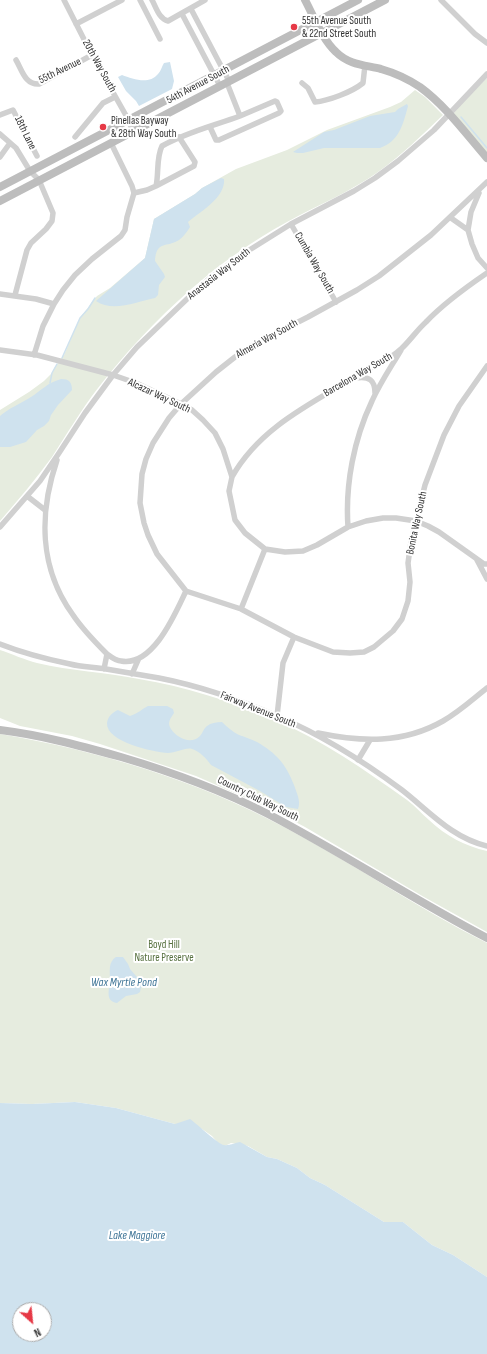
<!DOCTYPE html>
<html>
<head>
<meta charset="utf-8">
<style>
  body { margin:0 }
  #map { position:relative; width:487px; height:1354px; overflow:hidden; background:#fff; font-family:"Sofia Sans Condensed",sans-serif }
  canvas { display:block }
  .north { position:absolute; left:12px; top:1302px; width:40px; height:40px; box-sizing:border-box; background:#fff; border:1px solid #adadad; border-radius:50%; rotate:153deg; font-size:11px; font-weight:700; line-height:16px; text-align:center; color:#333 }
  .north::after { content:''; display:block; margin:auto; width:14px; height:18px; background:#e63946; clip-path:polygon(50% 0,100% 100%,50% 72%,0 100%) }
</style>
</head>
<body>
<div id="map">
<canvas width="487" height="1354"></canvas>
<div class="north">N</div>
</div>
<script>
const c = document.querySelector('canvas').getContext('2d');
c.lineJoin = 'round';
function fill(path, color) { c.fillStyle = color; c.fill(path, 'evenodd'); }
function strokePath(path, color, width, dash) { c.strokeStyle = color; c.lineWidth = width; c.lineCap = dash ? 'butt' : 'round'; c.setLineDash(dash || []); c.stroke(path); }
function label(font, color, halo, rows, align = 'center') {
  c.font = font + ' "Sofia Sans Condensed",sans-serif'; c.lineWidth = 4; c.setLineDash([]); c.textBaseline = 'middle'; c.strokeStyle = halo; c.fillStyle = color; for (const [text, x, y, turn = 0] of rows) {
    c.save(); c.translate(x, y); c.rotate((+turn || 0) * Math.PI / 180); c.textAlign = isNaN(turn) ? turn : align; if (halo) c.strokeText(text, 0, 0); c.fillText(text, 0, 0); c.restore();
  }
}
const green = new Path2D(`
  M487 78V154L453 114 463 102Z
  M415 90 425 97 443 115C422 135 402 155 378 172 350 192 318 205 287 222 252 241 220 264 190 290 156 320 125 353 98 388 81 410 67 434 52 457 36 479 18 500 0 521V410L29 392 44 381 52 373 55 367 64 355 80 318 97 296 110 288 145 258 154 219 195 194 202 188 236 169 287 150 327 130 390 107 401 102Z
  M0 650C12 654 25 660 37 663 71 671 105 672 139 679 186 687 231 701 275 720 322 740 365 770 407 800 415 806 422 814 429 820 446 836 465 846 487 851V932L424 897 305 827 271 809 230 791 196 776 100 744 72 736 20 726 0 718Z
  M0 734C99 751 196 780 284 827 353 863 417 908 487 943V1277L453 1255 432 1245 403 1222H384L325 1185 310 1178 297 1168 277 1159 267 1157 248 1146 231 1143 225 1146 218 1143 212 1136 202 1129 175 1124 116 1108 75 1102 32 1104 0 1103Z`);
const water = new Path2D(`
  M170 62 174 81 172 89 139 106 136 101 126 91 118 77 122 75C133 79 149 85 158 74 161 71 162 66 164 63Z
  M407 104 408 106C403 125 399 141 380 148H324L303 153H297L293 152 324 132 334 130 370 116 395 112 398 109Z
  M221 178 224 179C226 197 200 212 188 222L190 227C187 232 183 237 179 240 167 248 156 240 155 261L164 274 165 277 159 285 158 295 155 298C138 301 113 313 96 301L145 258 154 219 195 194 202 188Z
  M61 379C69 379 72 382 72 390L58 405 51 415 49 421 44 426 37 430 26 442 10 447H0V416C9 408 20 404 31 397 42 390 47 383 61 379Z
  M148 706H167L173 709 174 713C170 719 167 723 171 729 177 738 191 745 200 736 203 733 203 729 207 726 211 723 216 722 222 722 227 727 233 732 239 735 245 737 251 739 257 742 276 753 286 764 294 785 297 794 301 801 298 809L286 807 260 791 211 765C207 759 199 751 192 749 186 747 176 753 168 753 153 752 106 742 107 723 108 716 113 712 118 710L130 716C137 714 142 709 148 706Z
  M116 957H123L128 964 130 969 142 983 140 992 137 994 126 996 117 1003C104 1001 110 988 110 980 110 971 108 962 116 957Z
  M75 1102 116 1108 175 1124 190 1119C196 1123 219 1145 224 1145 228 1146 235 1143 240 1142L267 1157 277 1159 297 1168 310 1178 325 1185 384 1222H403L432 1245 453 1255 487 1277V1354H0V1103L32 1104ZM20 1310H44V1334H20Z`);
const stream = new Path2D(`
  M461 117 487 148
  M62 358 80 318 88 309 95 298
  M50 383 52 373 57 364`);
const street = new Path2D(`
  M64 0 92 55 128 119 133 132
  M140 0 160 39
  M152 0C156 7 159 19 168 21L205 0
  M441 0 475 34 487 43
  M191 9 229 81
  M182 14 220 86
  M76 24 122 0
  M16 60C22 70 25 85 39 84L92 55
  M302 83 308 88 315 102C328 101 352 92 363 83L365 65
  M0 115 13 110 37 156
  M210 127 216 140H219L279 113 281 111 277 102 275 101 240 116
  M0 134 16 148 30 171 39 180 53 213 52 221 46 229 31 243 27 250 15 295
  M75 137 103 103 115 97
  M0 157 10 143
  M487 182 431 235 379 276 357 290 308 317 253 345 235 357 216 372 181 404 169 418 153 443 146 459 142 474 140 503 144 523 148 535 157 554 186 591 241 609 294 637 333 652 350 653 364 652 374 647 393 631 402 619 408 601 410 582 408 563 411 542 425 485 444 435 459 406 487 366
  M156 186 194 166 195 162 179 137
  M134 193 147 190 156 186C159 173 156 158 162 146 187 132 213 126 240 116L227 83
  M451 218 468 230 472 244 478 258 487 268
  M291 224 336 302
  M468 230 471 212 479 193
  M0 294 36 299 54 304
  M0 350 37 355 113 375 136 383 181 404 192 410 203 420 215 433 223 449 232 477 229 491 235 520 245 533 265 549 285 552 303 551 317 545 348 527 366 521 383 518H396L416 521 428 526 439 532 484 564H487
  M34 355 43 326 54 304 63 290 75 275 92 259 121 236 125 230 127 217 134 193 132 186 111 143
  M356 378C369 376 375 380 375 393
  M57 460C39 513 39 568 73 615 83 630 95 642 107 654L104 669
  M232 477C261 425 317 401 365 371 376 365 393 357 401 349 409 342 417 330 426 322 444 303 465 288 487 273
  M27 496 45 510
  M0 527 40 481 59 453 85 413 113 375 137 347 187 299 209 279 243 254 291 224 354 191 375 178 398 161 434 130 487 74
  M348 527C345 484 354 439 372 401 380 383 391 367 401 350
  M477 560 487 579
  M241 609 265 549
  M0 644C23 653 46 659 70 664 81 667 94 667 106 669 123 672 142 675 159 678 200 686 240 700 277 716 322 735 363 761 402 790 429 811 452 838 487 846
  M107 654C111 657 116 661 121 661 153 667 175 614 186 591
  M132 674 139 658
  M277 716 283 663 294 637
  M318 733C361 742 403 744 443 721 459 712 473 699 487 688
  M358 760 370 740`);
const secondary = new Path2D(`
  M305 0C314 17 322 39 336 52 349 65 365 65 381 69 395 73 408 79 420 87 446 106 466 134 487 158
  M0 187 358 0
  M0 201 385 0
  M0 730C41 735 81 746 121 757 172 772 221 790 268 814 343 853 412 899 487 938`);
const markers = [
  [294,27,4,"#e63946"],
  [103,127,4,"#e63946"]
];
const poiNames = [
  ["55th Avenue South",302,21],
  ["& 22nd Street South",302,34],
  ["Pinellas Bayway",111,121],
  ["& 28th Way South",111,134]
];
const streetNames = [
  ["20th Way South",99,66,61],
  ["55th Avenue",60,71,-26],
  ["54th Avenue South",198,85,-28],
  ["18th Lane",25,133,64],
  ["Cumbia Way South",314,263,60],
  ["Anastasia Way South",219,274,-38],
  ["Almeria Way South",267,339,-29],
  ["Barcelona Way South",358,375,-30],
  ["Alcazar Way South",159,396,25],
  ["Bonita Way South",417,523,-78],
  ["Fairway Avenue South",258,710,22],
  ["Country Club Way South",258,799,26]
];
const parkNames = [
  ["Boyd Hill",164,945],
  ["Nature Preserve",164,958]
];
const waterNames = [
  ["Wax Myrtle Pond",124,983],
  ["Lake Maggiore",137,1236]
];
fill(green, '#e6ecdf');
fill(water, '#cfe2ee');
strokePath(stream, '#cfe2ee', 1.5);
strokePath(street, '#d0d0d0', 5.5);
strokePath(secondary, '#bdbdbd', 8);
for (const [x, y, r, color] of markers) { const dot = new Path2D(); dot.arc(x, y, r, 0, 2 * Math.PI); c.fillStyle = color; c.fill(dot); strokePath(dot, '#fff', 1.5); }
label('11px', '#333', '#fff', poiNames, 'left');
label('11px', '#333', '#fff', streetNames);
label('11px', '#56703f', '#fff', parkNames);
label('italic 12px', '#3f7597', '#fff', waterNames);
</script>
</body>
</html>
